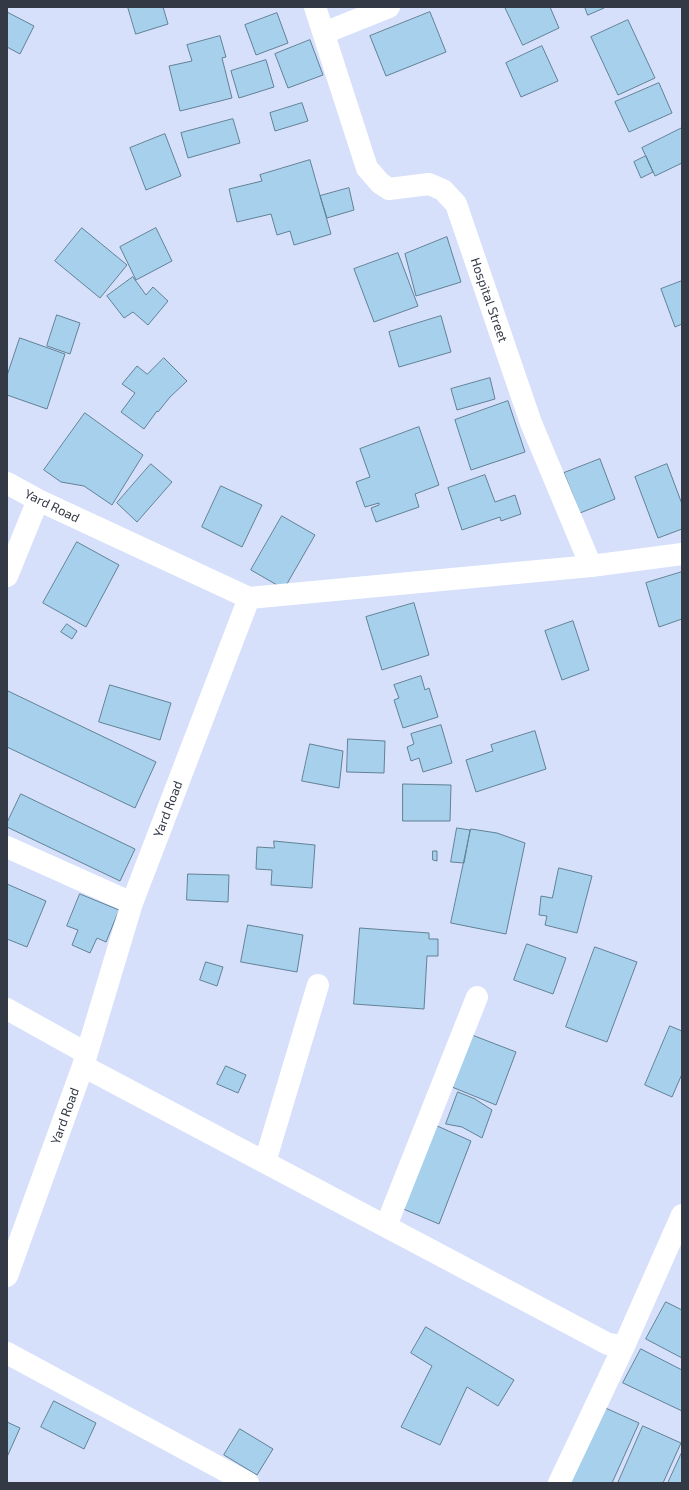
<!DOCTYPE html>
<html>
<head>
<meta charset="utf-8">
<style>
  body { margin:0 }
  #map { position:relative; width:689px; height:1490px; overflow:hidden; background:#d6e0fb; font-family:"Exo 2",sans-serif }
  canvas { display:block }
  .frame { position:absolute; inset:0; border:8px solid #343946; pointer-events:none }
</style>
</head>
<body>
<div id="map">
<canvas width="689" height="1490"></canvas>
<div class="frame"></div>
</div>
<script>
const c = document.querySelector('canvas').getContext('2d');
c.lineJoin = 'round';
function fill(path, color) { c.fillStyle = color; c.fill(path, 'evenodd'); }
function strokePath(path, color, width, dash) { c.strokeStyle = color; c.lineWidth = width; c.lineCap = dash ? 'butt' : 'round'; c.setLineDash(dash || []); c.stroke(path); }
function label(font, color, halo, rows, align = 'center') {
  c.font = font + ' "Exo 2",sans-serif'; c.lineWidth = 3; c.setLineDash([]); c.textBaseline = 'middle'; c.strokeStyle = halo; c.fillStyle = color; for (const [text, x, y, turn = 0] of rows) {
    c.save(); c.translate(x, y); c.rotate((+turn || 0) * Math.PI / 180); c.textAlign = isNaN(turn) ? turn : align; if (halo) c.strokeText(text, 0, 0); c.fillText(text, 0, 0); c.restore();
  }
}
const building = new Path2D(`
  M128 7H163L168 24 136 34Z
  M505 7H550L559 28 523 45Z
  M585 7H604V8L588 15Z
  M7 12 34 26 20 54 7 47Z
  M430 12 446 52 386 76 370 36Z
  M277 13 288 43 256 55 245 25Z
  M628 20 655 78 618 95 591 37Z
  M220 36 226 57 222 58 232 98 180 111 169 66 192 61 187 45Z
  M310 40 323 75 288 88 275 54Z
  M542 46 558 81 521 97 506 63Z
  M266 60 274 87 239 98 231 71Z
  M659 83 672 113 629 132 615 102Z
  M302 103 308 121 275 131 270 113Z
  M233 119 240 143 188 158 181 133Z
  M682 128V163L655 176 642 148Z
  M165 134 181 176 146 190 130 148Z
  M646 156 653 172 641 178 634 162Z
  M310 160 331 234 294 245 290 231 277 235 271 214 237 222 229 189 262 181 260 175Z
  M349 188 354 210 327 218 320 196Z
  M82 228 127 265 100 298 55 261Z
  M156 228 172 261 136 280 120 247Z
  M447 237 461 282 416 296 405 254Z
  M398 253 418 306 374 322 354 269Z
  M133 277 146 295 153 287 168 301 148 325 133 312 124 318 107 296Z
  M682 281V324L675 327 661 289Z
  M57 315 80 323 70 354 47 346Z
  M441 316 451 352 399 367 389 332Z
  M20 338 65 354 47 409 7 395V376Z
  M164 358 187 381 170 397 158 412 157 411 144 429 121 412 135 393 122 384 137 366 147 374Z
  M490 378 495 399 457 410 451 389Z
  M508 401 525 452 471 470 455 420Z
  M85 413 143 455 112 505 84 486 61 482 44 470Z
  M419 427 439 485 415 494 419 507 376 522 371 508 379 505V503L365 507 356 482 370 477 360 449Z
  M600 459 615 499 580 513 564 473Z
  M151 464 172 482 137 522 117 503Z
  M667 464 682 504V529L658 538 635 477Z
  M485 475 495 502 515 495 521 514 501 521 500 517 462 530 448 488Z
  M221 486 262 505 242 547 202 527Z
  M282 516 315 535 284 589 251 570Z
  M77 542 119 565 86 627 43 603Z
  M682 572V619L659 627 646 583Z
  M414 603 429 655 382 670 366 617Z
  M573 621 589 670 562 680 545 631Z
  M67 624 77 631 72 639 61 632Z
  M421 676 425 690 429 688 438 717 403 728 394 700 399 698 394 685Z
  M110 685 171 703 160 740 99 722Z
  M8 691 156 762 135 808 7 747V694Z
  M441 725 452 763 423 772 419 758 411 761 407 747 414 744 411 734Z
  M535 731 546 769 476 792 466 760 493 751 491 745Z
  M348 739 385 741 384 773 347 772Z
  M310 744 343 751 339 788 302 781Z
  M403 784 451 785 450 821H403Z
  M21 794 135 849 120 881 7 827V823Z
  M457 828 470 830 464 863 451 862Z
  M471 829 497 833 525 843 506 934 451 923Z
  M274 841 315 845 312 888 271 885 272 870 256 869 257 847 274 848Z
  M433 851H437V861L433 860Z
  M559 868 592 876 577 933 545 925 547 916 539 915 541 896 552 898Z
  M188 874 229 875 228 902 187 900Z
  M7 884 46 901 27 947 7 939Z
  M80 894 119 910 106 942 97 938 90 953 72 945 78 930 67 926Z
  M248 925 303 935 297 972 241 962Z
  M360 928 429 933V939H438V956H427L424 1009 354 1004Z
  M527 944 566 958 553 994 514 980Z
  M595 947 637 962 607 1042 566 1027Z
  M206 962 223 967 217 986 200 980Z
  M670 1026 682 1031V1074L672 1097 645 1085Z
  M472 1035 516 1052 496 1105 452 1087Z
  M226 1066 246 1075 238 1093 217 1084Z
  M458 1092 475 1099 492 1110 482 1138 462 1127 446 1124Z
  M435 1125 471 1141 439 1224 401 1208Z
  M666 1302 682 1310V1358L646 1339Z
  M426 1327 514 1380 498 1406 467 1387 440 1445 401 1427 432 1366 411 1353Z
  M641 1349 682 1370V1411L623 1383Z
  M54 1401 96 1423 84 1449 41 1427Z
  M601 1406 639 1423 612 1483H567Z
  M7 1422 20 1428 7 1457Z
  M643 1426 681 1443 663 1483H618Z
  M240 1429 273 1449 257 1475 224 1455Z
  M682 1452V1483H668Z`);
const street = new Path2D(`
  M315 7 367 168 380 183 389 189 429 184 443 190 456 204 531 423 591 566 682 554
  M324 33 389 7
  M7 483 38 500 249 598 132 903 83 1066 7 1276
  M7 576 38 500
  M249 598 591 566
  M7 847 132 903
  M7 1009 86 1053
  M83 1066 608 1344 624 1346 682 1215
  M265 1162 318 985
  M386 1226 477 997
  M7 1353 248 1483
  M559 1483 624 1346`);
const streetNames = [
  ["Hospital Street",489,300,71],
  ["Yard Road",52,506,26],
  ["Yard Road",168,809,-69],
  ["Yard Road",65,1116,-70]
];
fill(building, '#a6d0ec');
strokePath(building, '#618196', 1);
strokePath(street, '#fff', 22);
label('13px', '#343946', '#fff', streetNames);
</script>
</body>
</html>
